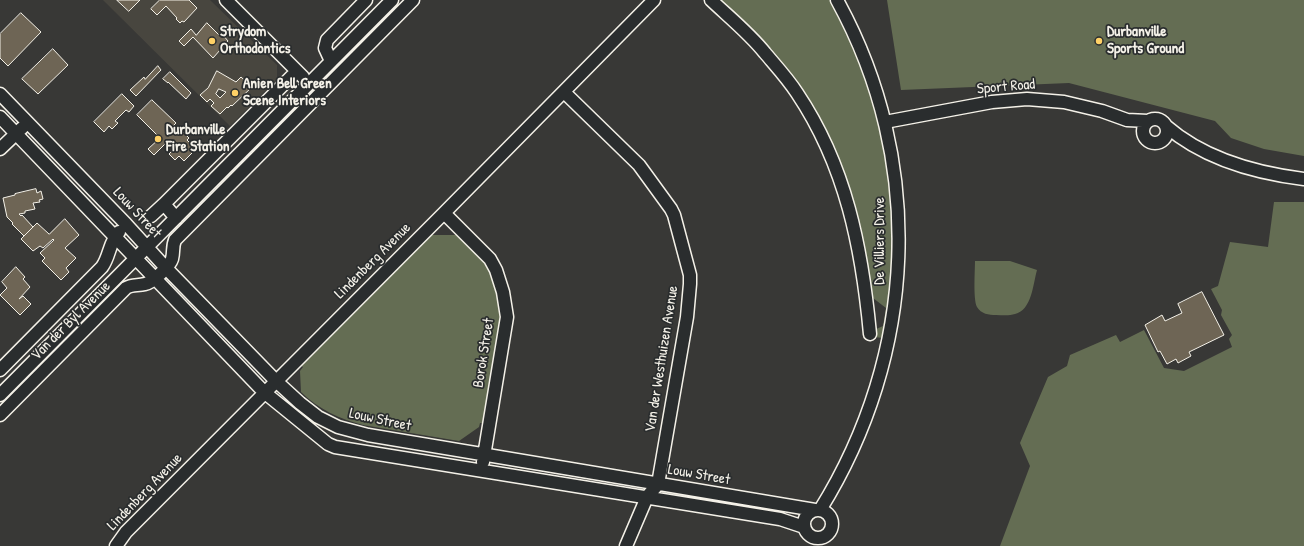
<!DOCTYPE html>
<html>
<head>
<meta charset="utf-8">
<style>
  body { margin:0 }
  canvas { display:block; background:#383836 }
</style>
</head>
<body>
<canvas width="1304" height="546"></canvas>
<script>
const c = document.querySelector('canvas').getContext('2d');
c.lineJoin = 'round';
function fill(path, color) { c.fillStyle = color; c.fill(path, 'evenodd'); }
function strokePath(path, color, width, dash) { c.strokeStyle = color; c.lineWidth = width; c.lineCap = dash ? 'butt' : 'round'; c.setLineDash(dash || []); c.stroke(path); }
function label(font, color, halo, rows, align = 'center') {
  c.font = font + ' "Patrick Hand",sans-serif'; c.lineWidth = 3.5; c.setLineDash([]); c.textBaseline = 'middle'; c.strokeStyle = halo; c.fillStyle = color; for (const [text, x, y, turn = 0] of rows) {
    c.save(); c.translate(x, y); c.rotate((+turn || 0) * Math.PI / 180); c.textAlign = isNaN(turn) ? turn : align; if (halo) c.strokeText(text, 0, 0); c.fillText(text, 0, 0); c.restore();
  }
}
const built = new Path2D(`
  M103 0H210L277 65V79L230 126Z`);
const green = new Path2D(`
  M718 0H830L842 22 871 90 888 160 893 212 892 277 883 338 874 337V330L883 326 886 308 873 298 866 255 852 197 841 167 828 136Z
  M887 0H1304V156L1264 149 1231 138 1215 121 1069 83 901 90Z
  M1274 202H1304V546H1000L1030 466 1020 443 1048 377 1067 366 1070 355 1116 335 1120 342 1144 330 1164 368 1184 371 1232 347 1229 339 1232 335 1221 315 1222 310 1211 289 1218 286 1230 242 1268 247Z
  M431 235H456L491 269 501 316 483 423H480L479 427 459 441 363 425C340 419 318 409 301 392L300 371 303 367 300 365Z
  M975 261H1010L1037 270C1033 284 1032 310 1015 314 1009 316 1002 315 996 315 989 315 981 314 977 307 973 299 975 271 975 261Z`);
const building = new Path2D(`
  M117 0H140L129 11Z
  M160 0H189L197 8 184 22 182 21 180 23 176 19 177 18 166 6 157 15 151 9Z
  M21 13 41 32 8 66 0 58V34Z
  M207 23 221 37 223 35 228 41 213 58 193 37 184 46 179 41 191 29 196 35Z
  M53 49 68 65 38 94 22 79Z
  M158 66 161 70 136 96 130 90 144 77 145 79Z
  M217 71 236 82 241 77 252 87 232 106 231 105 228 108 227 107 220 114 211 106 214 103 210 99 207 102 200 95 208 88ZM219 89 226 92 220 98 216 94Z
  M170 72 191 93 186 99 168 82V83L163 79Z
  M122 94 134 106 129 112 126 110 115 121 118 123 112 129 109 126 104 132 94 122Z
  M152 100 176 123 173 126 178 131 180 129 189 138 187 140 196 149 184 161 179 156 175 160 169 154 173 150 166 143 154 155 148 149 160 138 137 115Z
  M36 189 37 193 41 191 43 199 39 200 40 202 33 203 35 209 25 211V213L19 214 21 216 22 215 33 227 24 236 12 224 13 223 7 217 3 198 15 195V194Z
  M65 219 79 235 65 248 76 258 66 268 69 272 61 280 42 261 45 258 40 253 54 240 53 239 43 248 40 246 33 251 21 239 37 223 49 234Z
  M16 267 25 277 23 279 30 287 19 299 23 296 31 304 20 315 0 295 7 288 2 282Z
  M1202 292 1224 335 1189 352 1191 356 1178 363 1176 359 1167 364 1160 351 1158 352 1145 325 1162 315 1165 321 1182 313 1178 304Z`);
const minor = new Path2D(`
  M226 0 303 77
  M711 0C729 17 750 34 765 53 776 66 788 79 797 93 846 166 862 248 870 334
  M331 61 325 48 327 40 366 0
  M564 92 639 165 671 209 674 215 690 275V284L687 317 658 484 647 497 626 546
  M0 94 126 224 166 268 276 381 300 403 318 417 338 427 368 435 815 510
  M0 117 264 392 328 444 335 447 780 519 804 527
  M1143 131a12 12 0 1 1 24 0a12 12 0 1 1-24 0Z
  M885 122 992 102 1027 99 1064 102 1102 111 1127 120 1148 121
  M1166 126C1204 159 1255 173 1304 179
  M0 149 22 128
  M444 213 490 259 496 270 503 292 507 317 483 462
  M151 216 164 204
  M176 218 164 204 297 71
  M0 370 102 267C110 256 109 242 119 232
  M0 395 392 0
  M0 415 126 288C132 284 138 286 145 284 152 283 170 266 172 259 174 252 172 247 175 240L413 0
  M804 524a14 14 0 1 1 28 0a14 14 0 1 1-28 0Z
  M820 510C917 354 926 162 837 0
  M116 546 126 532 444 213 654 0`);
const markers = [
  [212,41,4,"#ffd166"],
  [1099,41,4,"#ffd166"],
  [235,93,4,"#ffd166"],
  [158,139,4,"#ffd166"]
];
const poiNames = [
  ["Strydom",220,32],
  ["Orthodontics",220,49],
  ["Durbanville",1107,32],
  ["Sports Ground",1107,49],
  ["Anien Bell Green",243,84],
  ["Scene Interiors",243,101],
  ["Durbanville",166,130],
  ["Fire Station",166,147]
];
const streetNames = [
  ["Sport Road",1006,87,-5],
  ["Louw Street",137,213,47],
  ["De Villiers Drive",880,241,-90],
  ["Lindenberg Avenue",373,261,-45],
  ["Van der Byl Avenue",71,321,-45],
  ["Borok Street",484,353,-81],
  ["Van der Westhuizen Avenue",662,359,-81],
  ["Louw Street",380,420,12],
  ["Louw Street",699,475,10],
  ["Lindenberg Avenue",145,492,-46]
];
fill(built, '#48463f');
fill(green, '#646d53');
fill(building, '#6e6555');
strokePath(building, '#f4f1e8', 1);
strokePath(minor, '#f4f1e8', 15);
strokePath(minor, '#2a2d2e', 12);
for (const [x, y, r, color] of markers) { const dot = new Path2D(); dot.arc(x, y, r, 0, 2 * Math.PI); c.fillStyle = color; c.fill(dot); strokePath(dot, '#2a2d2e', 1.5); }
label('bold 15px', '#f4f1e8', '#2a2d2e', poiNames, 'left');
label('15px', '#f4f1e8', '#2a2d2e', streetNames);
</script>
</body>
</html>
